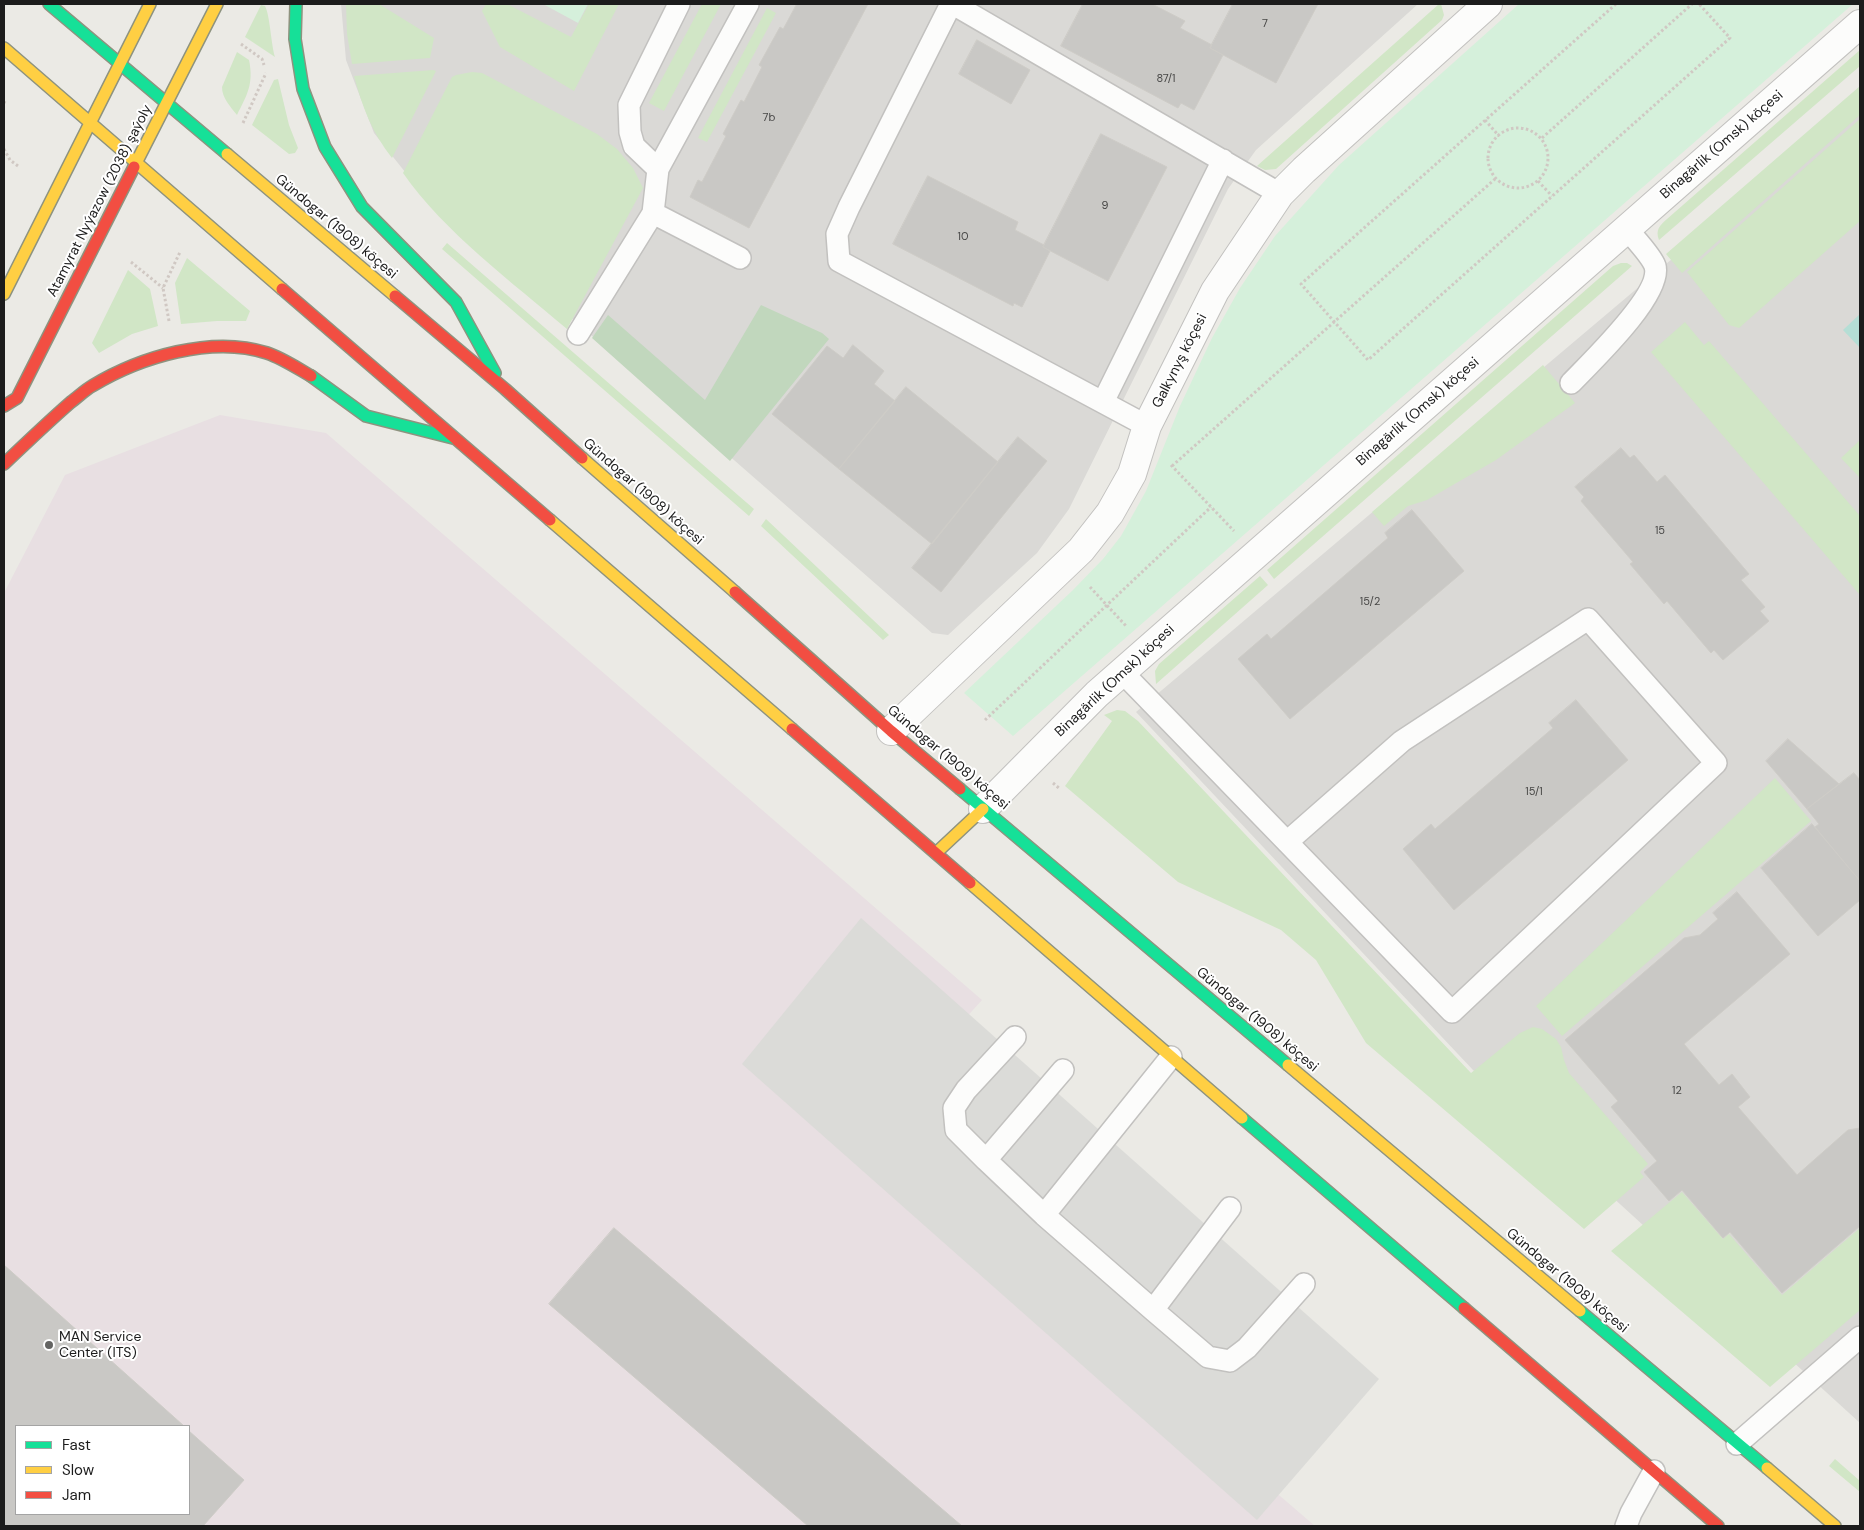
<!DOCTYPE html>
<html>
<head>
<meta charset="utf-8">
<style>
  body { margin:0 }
  #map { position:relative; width:1864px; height:1530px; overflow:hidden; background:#ebeae5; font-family:"DM Sans",sans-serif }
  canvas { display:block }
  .frame { position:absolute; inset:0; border:5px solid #1c1c1c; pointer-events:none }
  .legend { position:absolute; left:15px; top:1425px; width:175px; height:90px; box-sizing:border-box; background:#fff; border:1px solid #a4a4a4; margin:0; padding:6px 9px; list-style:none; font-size:15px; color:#1c1c1c }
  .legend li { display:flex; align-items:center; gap:10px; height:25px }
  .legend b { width:25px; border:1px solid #a4a4a4 }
</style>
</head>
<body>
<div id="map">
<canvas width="1864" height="1530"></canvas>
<div class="frame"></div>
<ul class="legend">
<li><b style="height:6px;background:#16e098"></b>Fast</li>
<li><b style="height:6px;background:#ffcf43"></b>Slow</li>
<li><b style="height:6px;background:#f24e42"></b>Jam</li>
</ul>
</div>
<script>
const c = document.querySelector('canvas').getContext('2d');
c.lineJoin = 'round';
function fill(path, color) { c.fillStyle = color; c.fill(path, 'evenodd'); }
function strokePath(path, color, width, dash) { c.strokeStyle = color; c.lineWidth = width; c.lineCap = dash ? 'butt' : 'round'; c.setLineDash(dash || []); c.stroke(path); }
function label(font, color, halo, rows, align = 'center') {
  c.font = font + ' "DM Sans",sans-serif'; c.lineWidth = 4; c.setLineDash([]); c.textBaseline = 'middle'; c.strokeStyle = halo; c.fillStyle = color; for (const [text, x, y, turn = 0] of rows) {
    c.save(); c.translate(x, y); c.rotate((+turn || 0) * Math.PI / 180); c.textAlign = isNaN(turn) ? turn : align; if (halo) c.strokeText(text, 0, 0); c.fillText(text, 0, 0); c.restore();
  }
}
const residential = new Path2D(`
  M341 4H1418L1256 150 1228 189 1069 509 1037 553 948 635 932 633 592 336 417 187 374 133 346 60Z
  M1860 100V1423L1473 1070 1136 712Z`);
const industrial = new Path2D(`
  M220 415 326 433 982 1000 860 1135 1315 1526H4V593L65 475ZM16 1426H189V1514H16Z`);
const grass = new Path2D(`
  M346 4H379L434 38 430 58 352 64 347 34Z
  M486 4H507L571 37 589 4H619L574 91 500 47 482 11Z
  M702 4H721L664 111 649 103Z
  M1439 4H1441L1444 15 1442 20 1276 169 1265 170 1257 166Z
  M261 5 265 6C270 15 271 44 275 57L245 37Z
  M767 8 776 13 707 142 698 138Z
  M1860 50V66L1659 240C1655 230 1660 225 1667 219Z
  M237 52 249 60C254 84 247 95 237 115 230 106 222 98 222 87Z
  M433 70 436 71 392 158C372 133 362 106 354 76Z
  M472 72 482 73 597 134 617 149 633 168 643 188 567 329C512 282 444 232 403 173L452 77 456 75Z
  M278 79 289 125 298 148 295 153 289 154 252 125 274 80Z
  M1860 86V115L1682 273 1666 254Z
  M1860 119V221L1739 328 1729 325 1687 272Z
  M447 243 754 509 749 516 442 249Z
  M187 258 250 311 246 321H217L181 324 175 283Z
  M1621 263H1627L1632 266 1274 579 1267 570 1613 266Z
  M128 270 150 289 158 326 132 334 99 353 92 343Z
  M1685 322 1704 345 1709 341 1860 516V595L1651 352Z
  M1543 365 1575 403 1496 460 1427 500 1408 506 1384 526 1372 512Z
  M1860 440V478L1841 458Z
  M766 519 889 635 883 640 761 526Z
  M1260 576 1268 585 1156 684 1155 671 1159 664Z
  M1117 710 1125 711 1138 721 1471 1073 1520 1033 1533 1027 1542 1029 1556 1039 1561 1047 1564 1060 1569 1073 1648 1164 1640 1172 1644 1177 1584 1229 1366 1043 1316 960 1281 930 1178 882 1065 786 1112 721 1104 715Z
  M1775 778 1811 821 1562 1036 1536 1006Z
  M1682 1192 1723 1239 1729 1234 1782 1295 1860 1228V1310L1770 1387 1611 1251Z
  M1835 1459 1860 1481V1492L1829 1466Z`);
const forest = new Path2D(`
  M761 305 822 333 829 339 730 461 592 338 608 315 705 400Z`);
const park = new Path2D(`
  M543 4H588L578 23Z
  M1519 4H1853L1013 736 964 693 1073 590 1103 559 1121 536 1146 491 1180 406 1212 338 1240 288 1275 236 1339 165Z`);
const pitch = new Path2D(`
  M1860 314V348L1843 330Z`);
const parking = new Path2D(`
  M861 918 1379 1379 1257 1520 742 1064Z`);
const building = new Path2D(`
  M797 4H868L749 228 690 197 698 180 702 182 726 136 723 134 741 100 744 102 762 67 759 65 780 27 783 29Z
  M1083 4H1152L1185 21 1180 28 1212 45 1210 48 1223 55 1194 110 1181 103 1178 108 1061 46Z
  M1233 4H1318L1276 83 1210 48Z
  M977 40 1030 70 1011 104 959 74Z
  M1101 134 1167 167 1108 281 1043 247Z
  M928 176 1018 222 1015 230 1044 245 1043 247 1050 251 1022 307 1014 303 1013 306 893 244Z
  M853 345 884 371 874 384 895 401 839 469 772 414 827 346 843 358Z
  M906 387 998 462 932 544 839 469Z
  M1018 437 1047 461 941 592 912 568Z
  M1621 448 1630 458 1634 455 1657 482 1665 475 1749 574 1741 580 1765 607 1760 611 1769 621 1723 660 1714 650 1711 653 1667 601 1664 604 1630 564 1633 562 1581 501 1584 497 1575 487Z
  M1412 510 1464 571 1290 719 1238 659 1267 634 1271 639 1388 538 1385 533Z
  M1576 700 1628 760 1454 910 1403 849 1431 824 1435 829 1553 728 1549 723Z
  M1788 739 1839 784 1807 809 1766 761Z
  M1854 773 1860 780V881L1815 827 1819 824 1807 809Z
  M1812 824 1860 881V900L1818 936 1761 868Z
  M1737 892 1790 954 1684 1044 1719 1085 1732 1074 1750 1097 1738 1107 1797 1175 1848 1130 1860 1128V1226L1782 1293 1730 1232 1723 1238 1682 1190 1669 1201 1644 1172 1657 1161 1611 1107 1618 1101 1565 1040 1684 938 1700 935 1718 919 1713 913Z
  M614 1228 962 1526H808L549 1304Z
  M4 1265 184 1426H16V1514H189V1431L244 1480 203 1526H4Z`);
const path = new Path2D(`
  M1616 4 1301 284 1368 360 1730 38 1699 4
  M241 44 262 59 264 65
  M4 103 5 101
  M1485 120 1499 136
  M243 123 266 73
  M1488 158a30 30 0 1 1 60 0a30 30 0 1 1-60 0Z
  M1542 138 1692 4
  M4 149 10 160 18 166
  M1538 181 1552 196
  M131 262 163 288
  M169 321 163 288 180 252
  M1171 465 1234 531
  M1172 466 1495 179
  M1090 587 1127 627
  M985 720 1211 507
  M1053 783 1060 789`);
const lane = new Path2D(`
  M951 4 849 207 837 234 839 261 1147 426
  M953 4 1280 194
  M658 169 634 146 630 132 629 105 679 4
  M653 213 740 258
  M578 334 653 213 658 169 748 4
  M1571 383C1590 363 1663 294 1655 266 1651 255 1634 238 1627 229
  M1103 402 1223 160
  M1122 672 1452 1012 1716 763 1588 619 1402 741 1287 842
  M1015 1037 966 1090 954 1108 956 1130 986 1160 1044 1215 1153 1310 1208 1357 1230 1361 1247 1348 1304 1284
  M986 1160 1063 1070
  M1044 1215 1171 1057
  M1153 1310 1230 1208
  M1737 1444 1860 1337
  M1626 1526 1631 1513 1654 1471`);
const street = new Path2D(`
  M891 731 1081 550 1110 513 1132 474 1147 426 1215 291 1280 194 1304 170 1488 4
  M983 809 1097 694 1860 24`);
const fast = new Path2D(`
  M49 4 227 154
  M296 4 295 39 303 89 325 147 362 207 456 302 495 373
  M311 376 366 416 453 438
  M960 789 1288 1065
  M1242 1118 1464 1308
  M1580 1311 1767 1468`);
const slow = new Path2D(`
  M4 48 282 289
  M227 154 395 296
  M134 167 217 4
  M4 294 150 4
  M582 458 735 592
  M550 520 792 729
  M936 853 983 809
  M970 883 1242 1118
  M1288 1065 1580 1311
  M1767 1468 1835 1526`);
const jam = new Path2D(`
  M282 289 550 520
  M395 296 505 389 582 458
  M4 406 17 398 134 167
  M4 464C26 443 48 422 71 402 78 397 85 390 92 386 140 357 212 335 267 353 282 358 297 368 311 376
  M735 592 891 731 960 789
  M792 729 970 883
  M1464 1308 1718 1526`);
const markers = [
  [49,1345,5,"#646462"]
];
const numberNames = [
  ["7",1265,24],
  ["87/1",1166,79],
  ["7b",769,118],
  ["9",1105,206],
  ["10",963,237],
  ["15",1660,531],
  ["15/2",1370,602],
  ["15/1",1534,792],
  ["12",1677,1091]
];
const streetNames = [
  ["Binagärlik (Omsk) köçesi",1722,145,-41],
  ["Atamyrat Nyýazow (2038) şaýoly",100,201,-63],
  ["Gündogar (1908) köçesi",336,227,40],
  ["Galkynyş köçesi",1180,361,-63],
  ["Binagärlik (Omsk) köçesi",1418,412,-41],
  ["Gündogar (1908) köçesi",643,492,41],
  ["Binagärlik (Omsk) köçesi",1115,681,-43],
  ["Gündogar (1908) köçesi",948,758,40],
  ["Gündogar (1908) köçesi",1257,1020,40],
  ["Gündogar (1908) köçesi",1567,1281,40]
];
const poiNames = [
  ["MAN Service",59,1337],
  ["Center (ITS)",59,1353]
];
fill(residential, '#dad9d6');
fill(industrial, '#e8dfe2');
fill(grass, '#d1e6c6');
fill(forest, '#c1d7bd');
fill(park, '#d5f0db');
fill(pitch, '#b5ded5');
fill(parking, '#dbdbd8');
fill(building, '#c9c8c5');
strokePath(building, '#ceccc7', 1);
strokePath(lane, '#c2c1bf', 24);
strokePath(street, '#c2c1bf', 30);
strokePath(fast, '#8e937f', 14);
strokePath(slow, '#8e937f', 14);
strokePath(jam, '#8e937f', 14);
strokePath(path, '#d0c8c3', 3, [2.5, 2.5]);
strokePath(lane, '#fcfcfb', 21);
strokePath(street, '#fcfcfb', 28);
strokePath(fast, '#16e098', 11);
strokePath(slow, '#ffcf43', 11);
strokePath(jam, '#f24e42', 11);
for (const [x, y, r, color] of markers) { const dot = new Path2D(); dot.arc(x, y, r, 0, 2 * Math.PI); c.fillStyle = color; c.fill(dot); strokePath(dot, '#fff', 2); }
label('11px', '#474746', null, numberNames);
label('14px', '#1c1c1c', '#fff', streetNames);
label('14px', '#1c1c1c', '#fff', poiNames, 'left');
</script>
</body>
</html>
